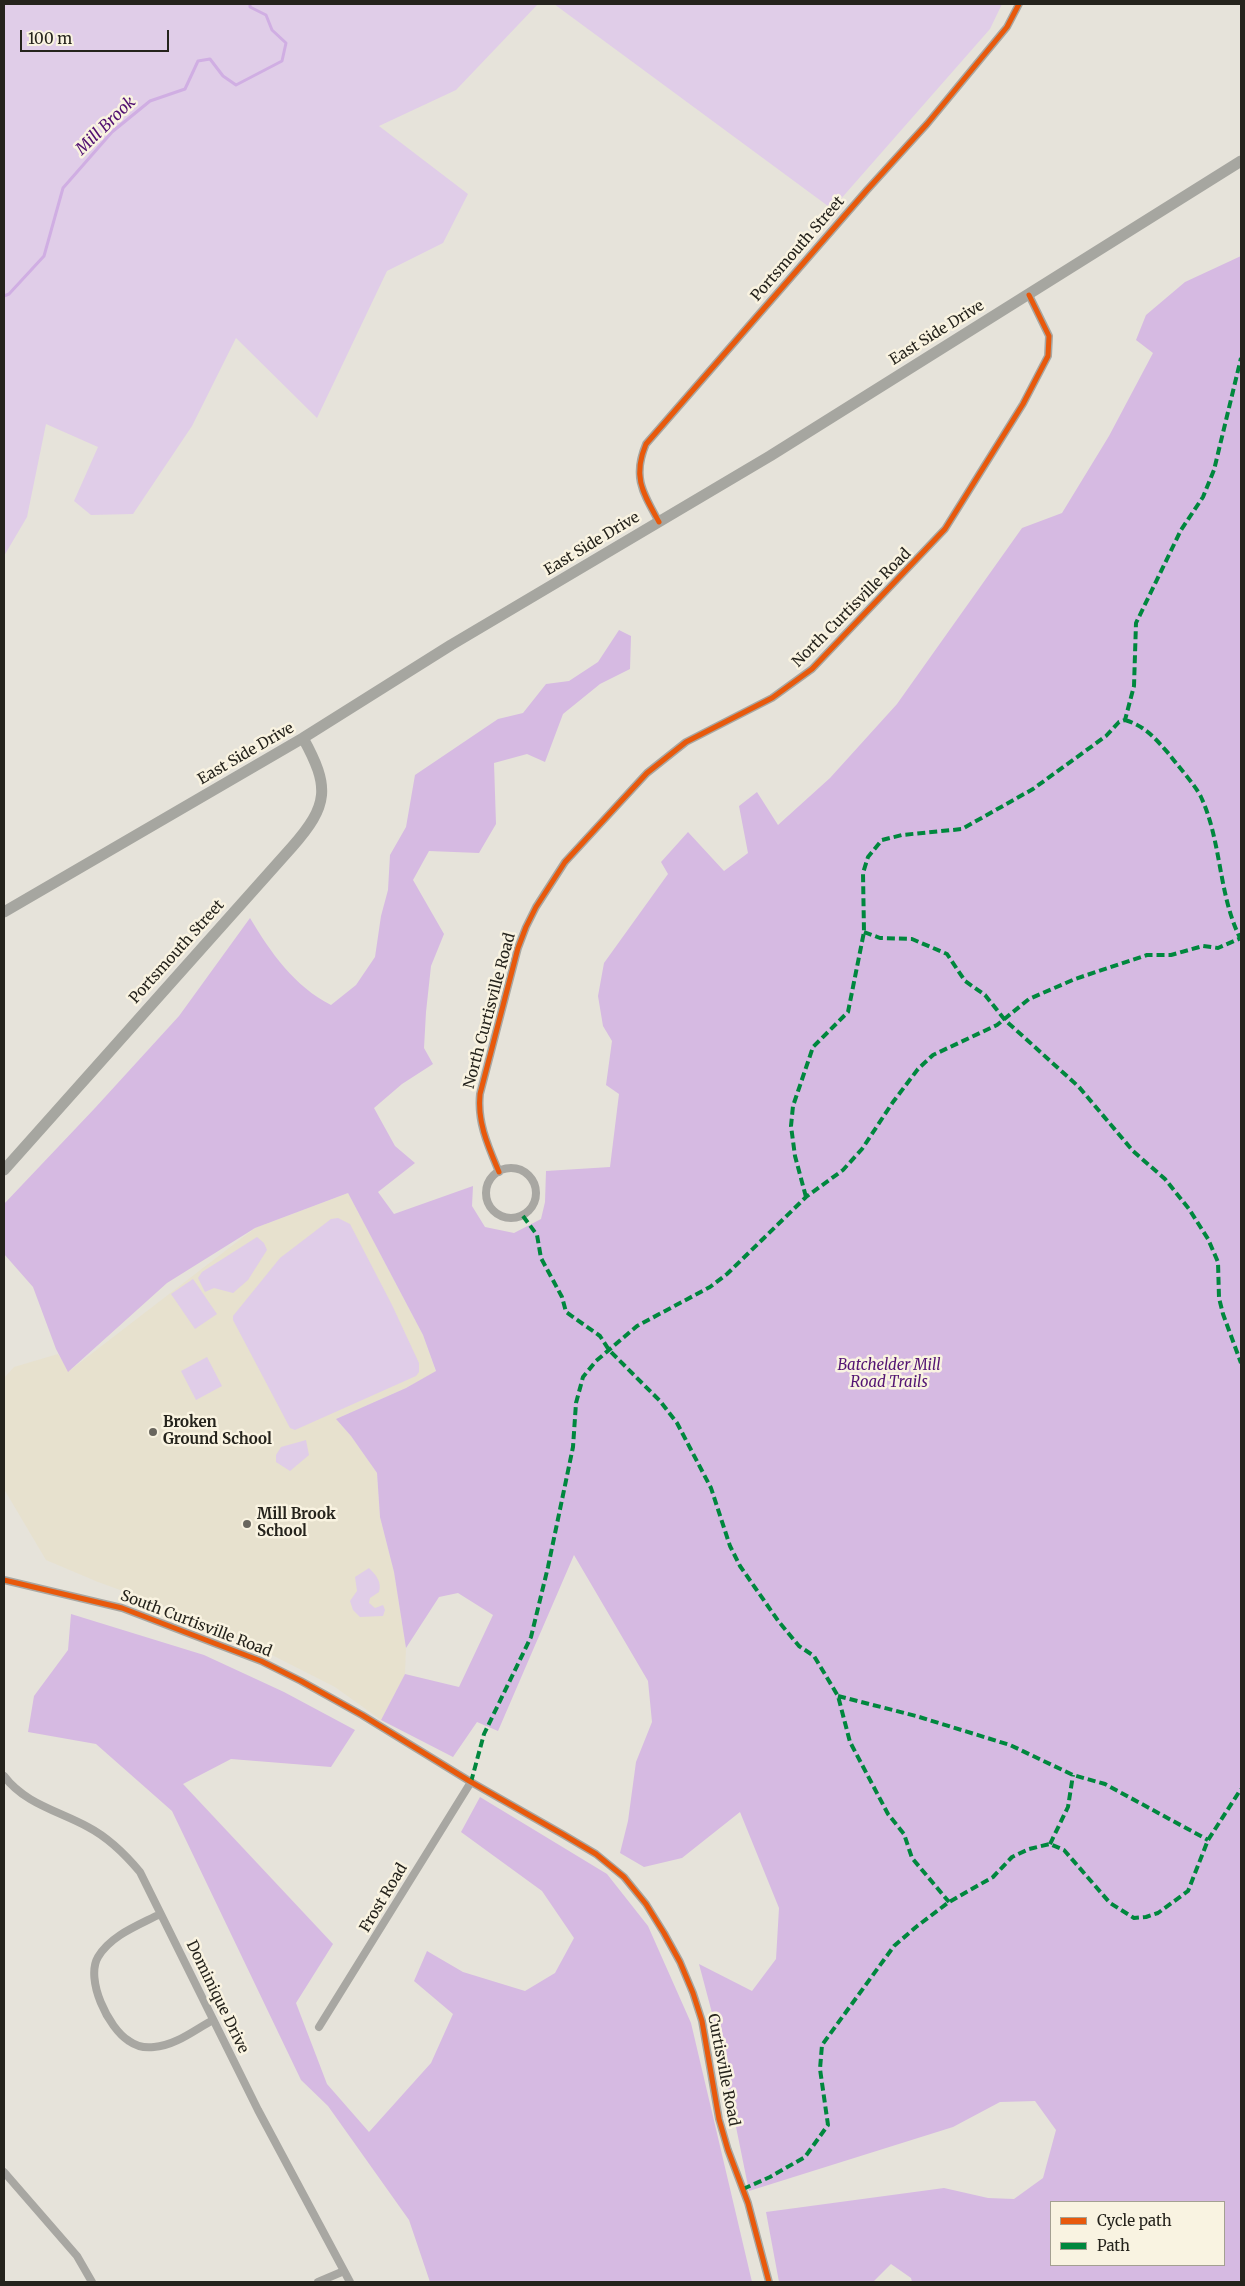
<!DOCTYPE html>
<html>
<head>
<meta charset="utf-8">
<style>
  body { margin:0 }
  #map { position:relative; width:1245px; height:2286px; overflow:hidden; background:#e6e3da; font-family:Merriweather,serif }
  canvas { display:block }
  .frame { position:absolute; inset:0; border:5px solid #25231c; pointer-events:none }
  .legend { position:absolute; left:1050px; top:2201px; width:175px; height:65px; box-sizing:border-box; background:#f9f3e1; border:1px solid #a4a092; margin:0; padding:6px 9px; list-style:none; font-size:15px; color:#25231c }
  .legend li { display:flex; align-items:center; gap:10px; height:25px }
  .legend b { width:25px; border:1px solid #a4a092 }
  .scale { position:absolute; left:20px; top:30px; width:149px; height:22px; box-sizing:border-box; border:2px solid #25231c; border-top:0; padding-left:6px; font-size:15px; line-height:18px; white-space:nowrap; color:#25231c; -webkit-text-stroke:4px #f9f3e1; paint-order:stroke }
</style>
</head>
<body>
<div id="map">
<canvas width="1245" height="2286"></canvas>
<div class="frame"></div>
<ul class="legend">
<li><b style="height:6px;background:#e8590c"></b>Cycle path</li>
<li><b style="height:6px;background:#00873e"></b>Path</li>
</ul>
<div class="scale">100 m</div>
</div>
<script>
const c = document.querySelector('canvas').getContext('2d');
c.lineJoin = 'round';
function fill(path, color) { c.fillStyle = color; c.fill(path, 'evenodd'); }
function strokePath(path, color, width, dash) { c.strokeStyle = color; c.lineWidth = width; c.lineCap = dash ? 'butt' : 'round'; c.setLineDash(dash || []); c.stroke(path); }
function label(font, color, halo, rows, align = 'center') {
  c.font = font + ' Merriweather,serif'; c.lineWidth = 5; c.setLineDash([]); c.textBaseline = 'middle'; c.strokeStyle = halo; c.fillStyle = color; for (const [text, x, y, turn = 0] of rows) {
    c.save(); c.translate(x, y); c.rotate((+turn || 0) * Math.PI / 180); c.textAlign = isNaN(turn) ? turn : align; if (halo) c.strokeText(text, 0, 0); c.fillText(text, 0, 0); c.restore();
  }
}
const built = new Path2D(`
  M348 1193 423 1335 436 1372 406 1388 336 1419 351 1436 377 1473 380 1517 394 1572 406 1648 405 1674 381 1720 335 1687 201 1619 98 1582 46 1560 4 1489V1378L14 1367 58 1354 69 1371 255 1228Z`);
const green = new Path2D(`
  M4 4H538L456 90 379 126 468 194 443 243 387 271 317 418 236 338 192 426 133 514 91 515 74 501 98 447 46 424 27 517 4 556Z
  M554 4H1002L990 29 832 209Z
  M338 1218 350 1224 392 1305 419 1363V1372L416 1376 295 1430 290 1428 233 1320V1316L280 1258 331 1219Z
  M257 1237 264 1243 267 1250 248 1280 233 1293 214 1288 205 1292 198 1278 202 1272Z
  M193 1279 217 1314 195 1329 171 1294Z
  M207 1357 222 1386 196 1400 181 1371Z
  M306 1440 309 1455 290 1471 276 1462V1455L281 1447Z
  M369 1568C376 1575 382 1582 379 1592L370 1598 369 1603 375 1608 383 1605 385 1610 383 1616 360 1617 353 1610 350 1601 357 1591 355 1577Z`);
const forest = new Path2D(`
  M1241 256V2282H912L911 2278 891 2264 873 2282H779L766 2212 944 2188 988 2198 1014 2199 1043 2178 1056 2130 1035 2101 1000 2102 953 2127 749 2191 716 2028 699 1964 752 1991 776 1959 779 1908 740 1812 682 1858 644 1867 620 1853 628 1821 636 1762 652 1722 648 1681 574 1555 498 1731 477 1722 453 1757 381 1720 405 1674 459 1687 493 1615 458 1593 439 1597 406 1648 394 1572 380 1517 377 1473 351 1436 336 1419 406 1388 436 1371 423 1335 348 1193 255 1228 167 1283 68 1372 56 1349 33 1287 4 1254V1204L95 1108 179 1016 250 918C271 953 294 986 331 1005L356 985 375 957 381 916 388 890 390 855 406 827 415 775 498 719 523 713 546 684 569 681 598 662 619 630 631 636 630 669 600 684 563 714 545 762 527 754 494 763 496 824 479 853 429 851 413 880 444 934 431 966 426 1012 424 1048 433 1064 402 1084 374 1108 395 1146 415 1163 378 1192 394 1214 473 1186 472 1206 485 1227 514 1233 541 1219 545 1202 546 1171 610 1167 619 1094 606 1085 612 1041 603 1026 598 996 604 963 668 874 661 862 688 832 724 871 748 853 739 806 757 792 778 825 830 778 897 704 1022 528 1062 513 1109 436 1153 353 1136 340 1146 315 1185 282ZM1051 2202H1224V2265H1051Z
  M71 1614 204 1655 284 1692 355 1730 331 1767 231 1759 183 1784 333 1944 296 2003 327 2084 369 2132 431 2063 453 2014 414 1981 427 1951 463 1972 525 1991 555 1973 574 1938 542 1891 461 1832 480 1797 607 1874 648 1926 691 2023 752 2282H430L409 2220 328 2106 301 2080 172 1811 96 1744 28 1732 34 1696 68 1650Z`);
const stream = new Path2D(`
  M4 296 9 294 44 256 63 188 112 132 150 101 185 89 198 61 210 59 223 76 236 85 282 61 286 43 272 30 266 15 250 7V4`);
const street = new Path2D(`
  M659 522C643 493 632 477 646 444L867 190 927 124 1007 27 1019 4
  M486 1193a25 25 0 1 1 50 0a25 25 0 1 1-50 0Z
  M499 1172C488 1146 477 1122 480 1094L518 948 526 927 536 907 565 862 647 773 686 742 772 698 812 669 945 529 1023 404 1048 356 1049 336 1029 295
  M4 1580 122 1608 261 1661 301 1681 362 1715 471 1782 564 1835 596 1854 624 1877 646 1904 664 1933 680 1962 693 1993 702 2021 719 2119 728 2150 748 2203 769 2282
  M4 1776C25 1804 59 1811 88 1827 109 1838 125 1854 140 1872L258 2110 350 2282
  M160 1914C139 1925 111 1935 98 1957 85 1979 108 2028 129 2041 136 2046 146 2048 154 2047 175 2046 196 2029 213 2020
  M319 2027 471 1782
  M4 2172 77 2256 92 2282
  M318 2282 344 2271`);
const secondary = new Path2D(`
  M4 912 303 738 451 645 770 456 1241 161
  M4 1170 292 847C329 805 330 787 303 738`);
const quiet = new Path2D(`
  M1125 720C1145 726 1155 738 1169 754 1177 765 1196 786 1201 797 1222 842 1218 895 1241 940
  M864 932 880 938 912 939 947 954 965 981 985 995 1005 1020 1079 1087 1133 1151 1165 1179 1189 1209 1208 1239 1218 1262 1219 1298 1223 1314 1241 1363
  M806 1197 795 1156 791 1126 793 1106 813 1047 848 1012 864 932 863 873 868 857 882 840 902 835 962 829 1033 789 1106 736 1119 722 1125 720 1134 686 1136 623 1181 530 1203 497 1214 470 1241 358
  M523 1216 537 1235 541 1258 562 1297 566 1312 600 1336 609 1350 660 1401 677 1423 711 1488 730 1546 740 1566 779 1622 799 1646 814 1656 838 1696 850 1742 888 1814 904 1834 912 1858 949 1902
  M838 1696 916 1716 1010 1745 1073 1775 1105 1784 1208 1840
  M471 1782 484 1734 531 1637 548 1567 573 1447 576 1403 583 1377 596 1361 637 1326 710 1287 727 1274 806 1197 843 1170 862 1149 893 1102 918 1069 933 1055 997 1025 1029 999 1075 979 1147 955H1171L1203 946 1218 948 1241 938
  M1050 1844 1068 1807 1073 1775
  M743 2189 770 2177 805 2157 828 2125 820 2069 822 2045 894 1946 916 1927 949 1902 993 1877 1012 1857 1029 1849 1050 1844 1064 1850 1110 1903 1134 1918 1146 1917 1158 1913 1188 1891 1208 1840 1241 1789`);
const cycleway = new Path2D(`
  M659 522C643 493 632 477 646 444L867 190 927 124 1007 27 1019 4
  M499 1172C488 1146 477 1122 480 1094L518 948 526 927 536 907 565 862 647 773 686 742 772 698 812 669 945 529 1023 404 1048 356 1049 336 1029 295
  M4 1580 122 1608 261 1661 301 1681 362 1715 471 1782 564 1835 596 1854 624 1877 646 1904 664 1933 680 1962 693 1993 702 2021 719 2119 728 2150 748 2203 769 2282`);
const markers = [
  [153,1432,5,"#69665e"],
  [247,1524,5,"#69665e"]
];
const streetNames = [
  ["Portsmouth Street",798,249,-49],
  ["East Side Drive",937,333,-32],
  ["East Side Drive",592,544,-31],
  ["North Curtisville Road",852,608,-45],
  ["East Side Drive",246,754,-30],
  ["Portsmouth Street",177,952,-48],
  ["North Curtisville Road",490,1011,-75],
  ["South Curtisville Road",196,1624,21],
  ["Frost Road",384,1898,-59],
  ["Dominique Drive",217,1997,64],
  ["Curtisville Road",723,2070,79]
];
const parkNames = [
  ["Batchelder Mill",889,1366],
  ["Road Trails",889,1383]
];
const poiNames = [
  ["Broken",163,1423],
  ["Ground School",163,1440],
  ["Mill Brook",257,1515],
  ["School",257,1532]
];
const waterNames = [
  ["Mill Brook",106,126,-44]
];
fill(built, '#e7e1ce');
fill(green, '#e0cde8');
fill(forest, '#d6bae2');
strokePath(stream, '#d0aee3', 3);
strokePath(street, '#a8a7a2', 8);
strokePath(secondary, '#a6a6a0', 11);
strokePath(quiet, '#00873e', 4, [8, 4]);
strokePath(cycleway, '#e8590c', 5);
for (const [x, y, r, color] of markers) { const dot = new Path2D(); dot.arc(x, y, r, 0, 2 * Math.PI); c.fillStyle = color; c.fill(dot); strokePath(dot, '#f9f3e1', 2); }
label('15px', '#25231c', '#f9f3e1', streetNames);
label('italic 15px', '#531473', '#f9f3e1', parkNames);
label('bold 15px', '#25231c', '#f9f3e1', poiNames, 'left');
label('italic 16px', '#511070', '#f9f3e1', waterNames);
</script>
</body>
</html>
